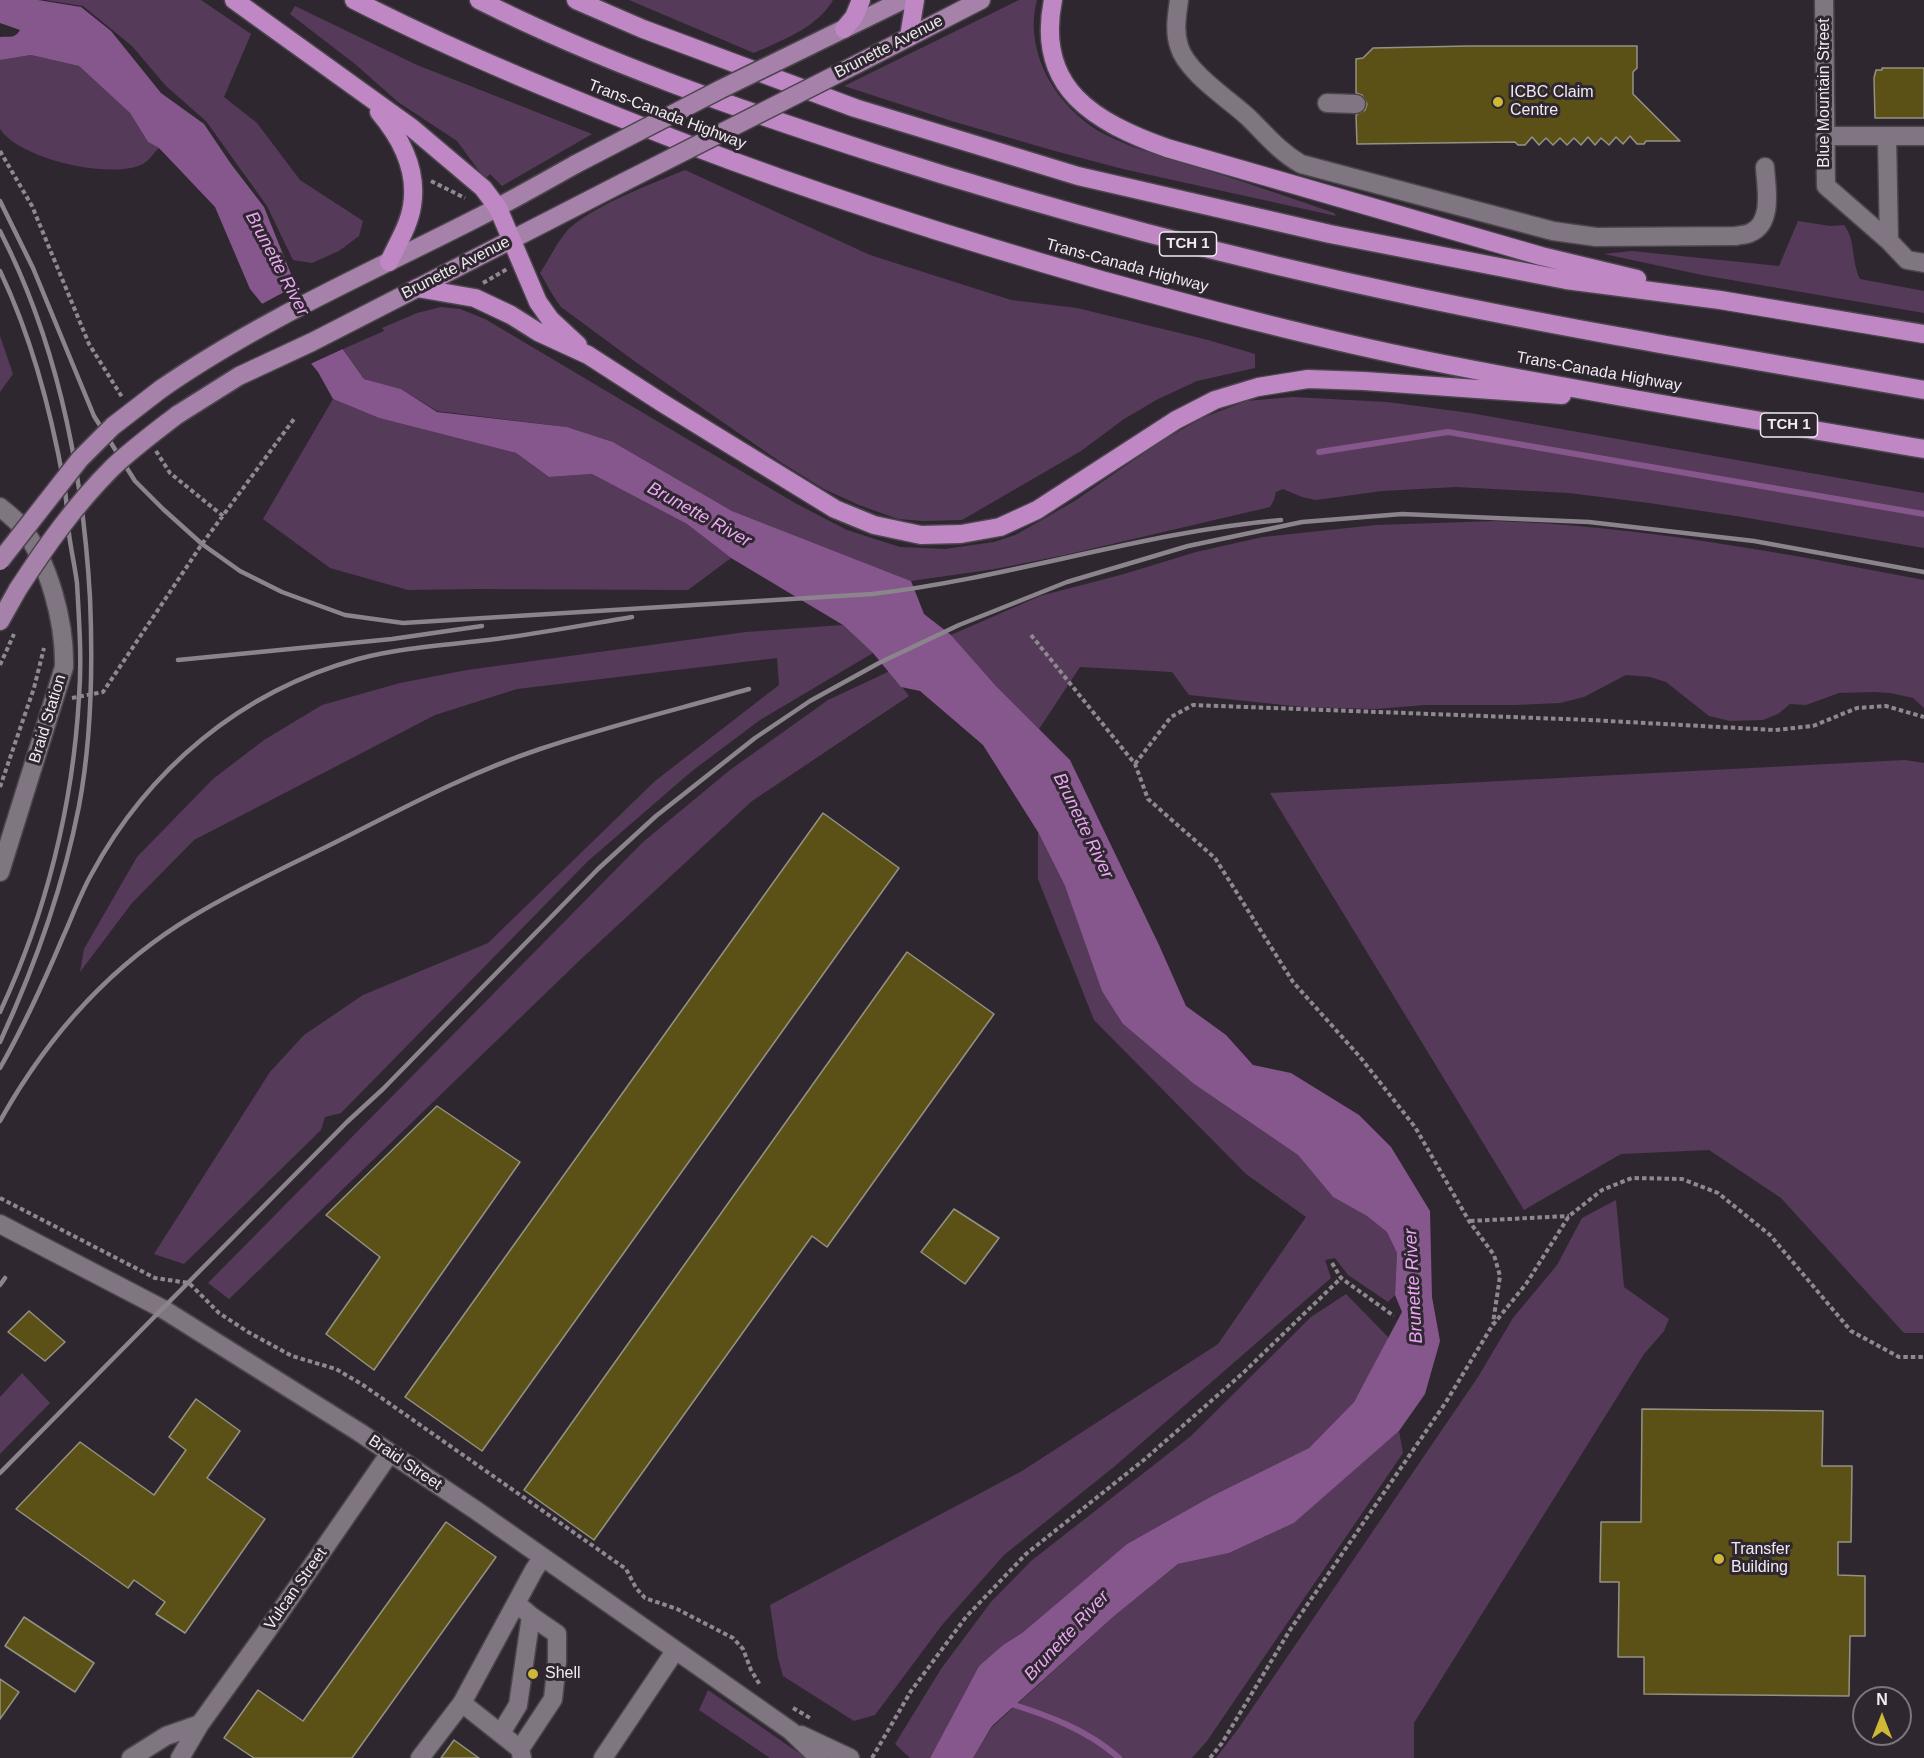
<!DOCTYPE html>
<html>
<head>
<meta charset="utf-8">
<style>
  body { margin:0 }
  #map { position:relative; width:1924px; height:1758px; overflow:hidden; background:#2f2730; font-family:Helvetica,sans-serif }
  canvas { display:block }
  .north { position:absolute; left:1852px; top:1686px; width:60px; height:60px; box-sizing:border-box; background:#2f2730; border:2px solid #7d757d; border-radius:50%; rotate:0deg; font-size:16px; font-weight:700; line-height:24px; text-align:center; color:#f1ebf1 }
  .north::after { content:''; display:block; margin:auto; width:21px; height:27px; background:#ceb837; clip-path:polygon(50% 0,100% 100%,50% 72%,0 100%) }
</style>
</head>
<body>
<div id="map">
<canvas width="1924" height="1758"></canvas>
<div class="north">N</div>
</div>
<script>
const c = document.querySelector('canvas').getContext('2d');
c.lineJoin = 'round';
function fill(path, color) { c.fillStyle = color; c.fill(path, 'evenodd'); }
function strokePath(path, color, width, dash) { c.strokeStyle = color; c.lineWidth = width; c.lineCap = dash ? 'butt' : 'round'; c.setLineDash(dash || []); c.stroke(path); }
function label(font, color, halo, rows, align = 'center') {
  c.font = font + ' Helvetica,sans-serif'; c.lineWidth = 6; c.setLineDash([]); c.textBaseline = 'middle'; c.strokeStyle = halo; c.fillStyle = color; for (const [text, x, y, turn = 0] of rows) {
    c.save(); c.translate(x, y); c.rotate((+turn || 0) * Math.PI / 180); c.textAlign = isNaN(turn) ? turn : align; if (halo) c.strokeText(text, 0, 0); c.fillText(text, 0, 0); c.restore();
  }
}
const green = new Path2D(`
  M45 0H201L251 34 224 97 257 123 300 180 363 221 359 236 339 251 312 263 293 260 267 206 206 121 166 86 132 46 83 6Z
  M629 0H833C817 28 782 40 754 53Z
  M1019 0H1037C1023 53 1057 108 1104 134 1138 152 1180 161 1216 173 1256 186 1295 199 1334 213L1336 216 1123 169 1055 151 955 122 844 86Z
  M295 6 417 65 592 134 502 186 490 174 485 179 457 141 398 102 355 64 290 14Z
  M31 55 79 66 130 113 148 142 159 148C154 152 149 161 143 164 111 180 19 159 0 129V60Z
  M685 170 870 255 1011 300 1077 308 1208 340 1255 354V368L1197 381 1158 399 1124 419 1081 451 962 520 923 521 898 519 859 505 824 489 782 463 637 363 561 307 554 297 540 273C549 260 560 236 572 226 600 203 651 184 685 170Z
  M1798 221 1830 226 1844 225C1856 240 1851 261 1860 279L1924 291V313L1702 275 1604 254 1632 251 1779 266Z
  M441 307 460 309 485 319 795 503 847 530 900 547 945 549 994 542 1015 535 1040 521 1076 500 1160 442 1202 418 1246 401 1293 397 1387 402 1470 413 1924 493V548L1742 517 1649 503 1569 493 1456 487 1382 491 1316 500 1302 497 1283 489 1276 492 1274 500 1270 507 1065 555 995 569 911 581 732 511 613 442 567 427 437 411 401 389 364 379 343 349 384 331 382 328 417 313Z
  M0 336 13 374 0 392Z
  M333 399 379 418 516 453 549 477 592 474 687 524 731 558 688 590 477 589 408 590 330 568 263 519Z
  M1496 521C1640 526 1783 553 1924 580V708L1913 698 1891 693 1874 692 1839 693 1806 705 1790 704 1778 714 1763 720 1730 721 1709 716 1666 682 1650 677 1626 675 1584 697 1560 703 1515 705H1425L1375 709 1303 707 1189 695 1172 672 1080 667 1039 729 996 686 951 635 1040 596 1124 574 1196 552 1263 537 1376 525Z
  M843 625 873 653 760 720 692 771 588 861 341 1113 325 1117 321 1130 184 1264 154 1254 270 1072 304 1035 363 995 488 943 655 781 779 685 777 658 517 689 435 715 194 840 132 903 80 972 84 949 137 857 213 779 264 740 322 705 400 683 467 670 746 632Z
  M890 671 909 696 752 801 579 961 229 1299 208 1283 643 842 730 770 828 700Z
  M1905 760 1924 763V1333H1904L1781 1198 1709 1150 1621 1154 1524 1210 1270 793Z
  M1038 832 1065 886 1123 1024 1194 1084 1298 1155 1333 1197 1367 1216 1387 1231 1397 1253 1395 1295 1388 1302 1348 1275 1335 1258 1325 1260 1331 1278 1115 1466 1004 1555 942 1625 875 1715 854 1721 783 1676 778 1658 770 1605 1022 1471 1218 1344 1306 1217 1246 1174 1094 1020 1038 879Z
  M1616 1200 1624 1287 1669 1319 1664 1331 1644 1354 1414 1723V1758H1216L1238 1729 1478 1377 1513 1318 1557 1265 1582 1218Z
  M1346 1294 1389 1338 1354 1402 1309 1448 1212 1496 1127 1544 1022 1633 1003 1645 979 1666 930 1758H910L895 1744 941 1669 991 1602 1031 1561 1191 1436 1311 1317Z
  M22 1373 50 1403 0 1454V1397Z
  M1399 1431 1403 1453 1207 1741 1192 1758H973L992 1727 1113 1617 1178 1564 1229 1553 1294 1523Z
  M708 1690 806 1758H770L699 1710Z`);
const water = new Path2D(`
  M0 0H38L81 7 111 31 161 93 204 124 231 164 264 207 293 279 364 379 401 389 437 412 567 427 613 442 732 511 911 581 924 614 951 635 996 686 1070 760 1159 945 1186 1006 1226 1035 1253 1065 1291 1073 1359 1115 1391 1147 1430 1211 1432 1297 1440 1341 1425 1394 1399 1431 1294 1523 1229 1553 1178 1564 1113 1617 992 1726 973 1758H930L979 1666 1003 1645 1022 1633 1127 1544 1212 1496 1309 1448 1354 1402 1402 1312 1395 1295 1397 1253 1387 1232 1367 1216 1333 1197 1298 1155 1194 1084 1123 1024 1102 991 1065 886 1038 832 983 745 920 691 901 687 873 653 843 625 731 558 687 524 592 474 549 477 516 453 379 418 333 399 318 372 250 289 215 207 159 148 148 142 130 113 79 66 31 55 0 60V37C9 36 15 39 20 30L0 23Z`);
const pier = new Path2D(`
  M299 284 345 348 308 365 260 305Z`);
const stream = new Path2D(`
  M1319 452 1448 432 1924 514
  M1008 1703C1047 1715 1088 1730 1119 1758`);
const building = new Path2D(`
  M1468 46H1637V68L1633 72V94L1680 141H1646L1644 144H1637L1630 136 1623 144 1616 137 1609 145 1601 138 1595 145 1588 137 1581 145 1574 138 1567 145 1560 138 1553 145 1546 138 1539 145 1532 137 1525 145H1518L1515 142 1357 144 1356 115 1365 110 1367 104 1362 95 1356 93V59L1363 58 1373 48Z
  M1882 68H1924V118H1875L1874 78 1876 70H1882Z
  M823 813 899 868 482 1451 405 1397Z
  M907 952 994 1014 827 1247 812 1236 594 1540 524 1490Z
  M437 1106 520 1162 374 1370 326 1334 380 1257 326 1215Z
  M954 1209 999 1238 965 1284 921 1252Z
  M29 1311 65 1342 45 1361 8 1332Z
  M196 1399 240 1431 207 1478 265 1519 185 1633 156 1614 165 1602 134 1580 128 1588 16 1509 80 1442 154 1495 186 1450 169 1437Z
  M1642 1409 1823 1411 1822 1466H1852L1851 1542H1838V1575L1865 1576V1636H1850L1849 1696 1644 1694V1657H1618L1619 1582H1600L1601 1522H1641Z
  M446 1522 496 1557 352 1758H254L224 1738 258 1690 303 1721Z
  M24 1617 94 1663 75 1692 5 1646Z
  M0 1679 19 1692 0 1719Z
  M454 1740 479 1758H441Z`);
const path = new Path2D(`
  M0 151 32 206 89 344 122 397
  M431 181 465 198
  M483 283 507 269
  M156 451 170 473 223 516
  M1031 635 1135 764 1148 799 1215 858 1293 982 1360 1057 1415 1127 1469 1221 1494 1255 1500 1276 1493 1323
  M0 665 14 634
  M72 698 103 692 202 544 294 419
  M1135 764 1171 717 1193 705 1590 720 1775 730 1813 726 1857 708 1886 706 1924 717
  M0 787 34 688 44 648
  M0 1198 155 1278 189 1283 219 1313 248 1332 292 1356 336 1369 363 1385 626 1569 636 1588 645 1598 677 1609 733 1638 743 1649 751 1670 760 1685
  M1470 1221 1569 1216
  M1332 1263 1341 1278 1394 1316
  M793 1708 810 1718
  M872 1758 911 1691 966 1617 1026 1554 1145 1459 1243 1373 1341 1278
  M1210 1758 1222 1743 1290 1630 1446 1402 1492 1326 1526 1284 1569 1216 1602 1190 1632 1178 1682 1179 1718 1193 1770 1235 1851 1331 1899 1357H1924`);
const minor = new Path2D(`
  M1179 0C1177 15 1174 31 1179 46 1186 72 1230 100 1249 118 1266 135 1280 152 1301 164L1553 231 1596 237 1736 236C1740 235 1746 235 1750 233 1774 223 1766 187 1765 167
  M1824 0 1826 186 1889 241 1907 260 1924 263
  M1327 103 1356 104
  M1825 136H1924
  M1887 137 1889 241
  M0 507C7 513 15 519 21 526 49 562 65 622 64 667L0 872
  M0 1224 163 1309 359 1432 477 1511 791 1731 819 1758
  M501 1733 518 1705 531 1616 523 1609
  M801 1735 850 1758
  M520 1749 553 1699 557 1662V1634L531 1616
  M131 1758 166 1736 200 1724
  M180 1758 200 1724 267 1631 390 1453
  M420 1758 462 1703
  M522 1758 520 1749 462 1703 534 1570 542 1558
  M603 1758 675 1651`);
const major = new Path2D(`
  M809 46 903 0
  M857 64 981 0
  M161 389C259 321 369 273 475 219 509 202 542 183 576 164
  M177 415 239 376 312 342 624 182
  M0 621 18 589`);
const highway = new Path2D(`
  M234 0 412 128 483 188 498 208 538 302 550 319 578 345
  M354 0C462 55 574 100 687 144 823 196 961 240 1101 280 1210 310 1319 339 1429 361 1593 394 1759 420 1924 449
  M479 0C606 64 744 111 880 155 1055 211 1232 258 1412 296 1582 332 1753 360 1924 390
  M576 0 643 29 855 108 1078 176 1330 234 1566 280 1720 300 1924 334
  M1053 0C1035 89 1095 122 1167 148L1541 256 1637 279
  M844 29 854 17 861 0
  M909 37 915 0
  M379 112C401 138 418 170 412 206 409 226 397 244 389 262
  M417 288 475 298 511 315 538 332 588 355 664 404 835 509 874 525 921 535 961 534 1000 527 1037 510 1176 420 1215 400 1258 387 1308 379 1364 381 1562 395`);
const rail = new Path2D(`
  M0 201 33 268 94 416 135 481 163 509 202 544 240 571 282 592 345 615 403 623 872 594C1010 578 1143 532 1281 520
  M0 231C58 344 83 473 90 598 93 668 92 737 79 806 63 888 35 966 0 1042
  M0 271C32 338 51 411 64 484 67 500 67 517 69 534 71 550 75 567 77 583 79 620 82 659 79 697 73 805 46 914 0 1012
  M178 660 392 639 482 626
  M0 1068C24 1026 44 982 63 937 72 917 80 895 91 875 148 769 241 691 358 659 400 648 445 645 488 640 536 634 584 625 632 617
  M0 1121C47 1037 111 965 193 916 236 890 281 869 326 847 396 812 465 774 540 749 608 726 679 709 749 689
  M0 1285 5 1278
  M0 1473 347 1122 383 1089 598 869 656 816 755 738 810 701 879 663 959 625 1067 582 1188 546 1302 522 1402 514 1589 522 1754 541 1924 572`);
const majorBridge = new Path2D(`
  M576 164 721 89 809 46
  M624 182 857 64
  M0 561 80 459 113 426 161 389
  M18 589C46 546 75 505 112 468 132 449 155 432 177 415`);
const markers = [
  [1498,102,6,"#ceb837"],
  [1719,1559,6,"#ceb837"],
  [533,1674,6,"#ceb837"]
];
const shields = [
  [1188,244,57],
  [1789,425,57]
];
const shieldNames = [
  ["TCH 1",1188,244],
  ["TCH 1",1789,425]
];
const streetNames = [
  ["Brunette Avenue",889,47,-27],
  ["Blue Mountain Street",1825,93,-90],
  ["Trans-Canada Highway",667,115,21],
  ["Trans-Canada Highway",1127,266,15],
  ["Brunette Avenue",456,268,-27],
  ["Trans-Canada Highway",1599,372,10],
  ["Braid Station",48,719,-73],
  ["Braid Street",405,1463,34],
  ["Vulcan Street",296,1589,-55]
];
const poiNames = [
  ["ICBC Claim",1510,93],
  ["Centre",1510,111],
  ["Transfer",1731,1550],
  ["Building",1731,1568],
  ["Shell",545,1674]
];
const waterNames = [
  ["Brunette River",277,264,62],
  ["Brunette River",699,515,29],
  ["Brunette River",1083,826,64],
  ["Brunette River",1414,1286,-93],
  ["Brunette River",1067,1636,-47]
];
fill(green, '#563a59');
fill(water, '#86578c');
fill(pier, '#2f2730');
strokePath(stream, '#86578c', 6);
fill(building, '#5b5116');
strokePath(building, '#949284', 1.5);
strokePath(minor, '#4b454c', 21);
strokePath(major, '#4b454c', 21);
strokePath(highway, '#4b454c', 21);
strokePath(path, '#8f8890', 4, [4.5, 3]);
strokePath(minor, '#807681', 18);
strokePath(major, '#a681aa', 18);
strokePath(highway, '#bf88c5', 18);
strokePath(rail, '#8c848c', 4.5);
strokePath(majorBridge, '#4b454c', 21, []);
strokePath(majorBridge, '#a681aa', 18);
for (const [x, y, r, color] of markers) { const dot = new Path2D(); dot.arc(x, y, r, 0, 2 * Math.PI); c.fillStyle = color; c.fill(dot); strokePath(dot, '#2f2730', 2); }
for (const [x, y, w] of shields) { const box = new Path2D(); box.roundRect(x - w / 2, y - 12, w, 24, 4.5); c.fillStyle = '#2f2730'; c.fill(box); strokePath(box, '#f1ebf1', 1.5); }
label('bold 15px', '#f1ebf1', null, shieldNames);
label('16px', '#f1ebf1', '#2f2730', streetNames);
label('16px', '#f1ebf1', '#2f2730', poiNames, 'left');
label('italic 18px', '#eba7f3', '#2f2730', waterNames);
</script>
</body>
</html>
